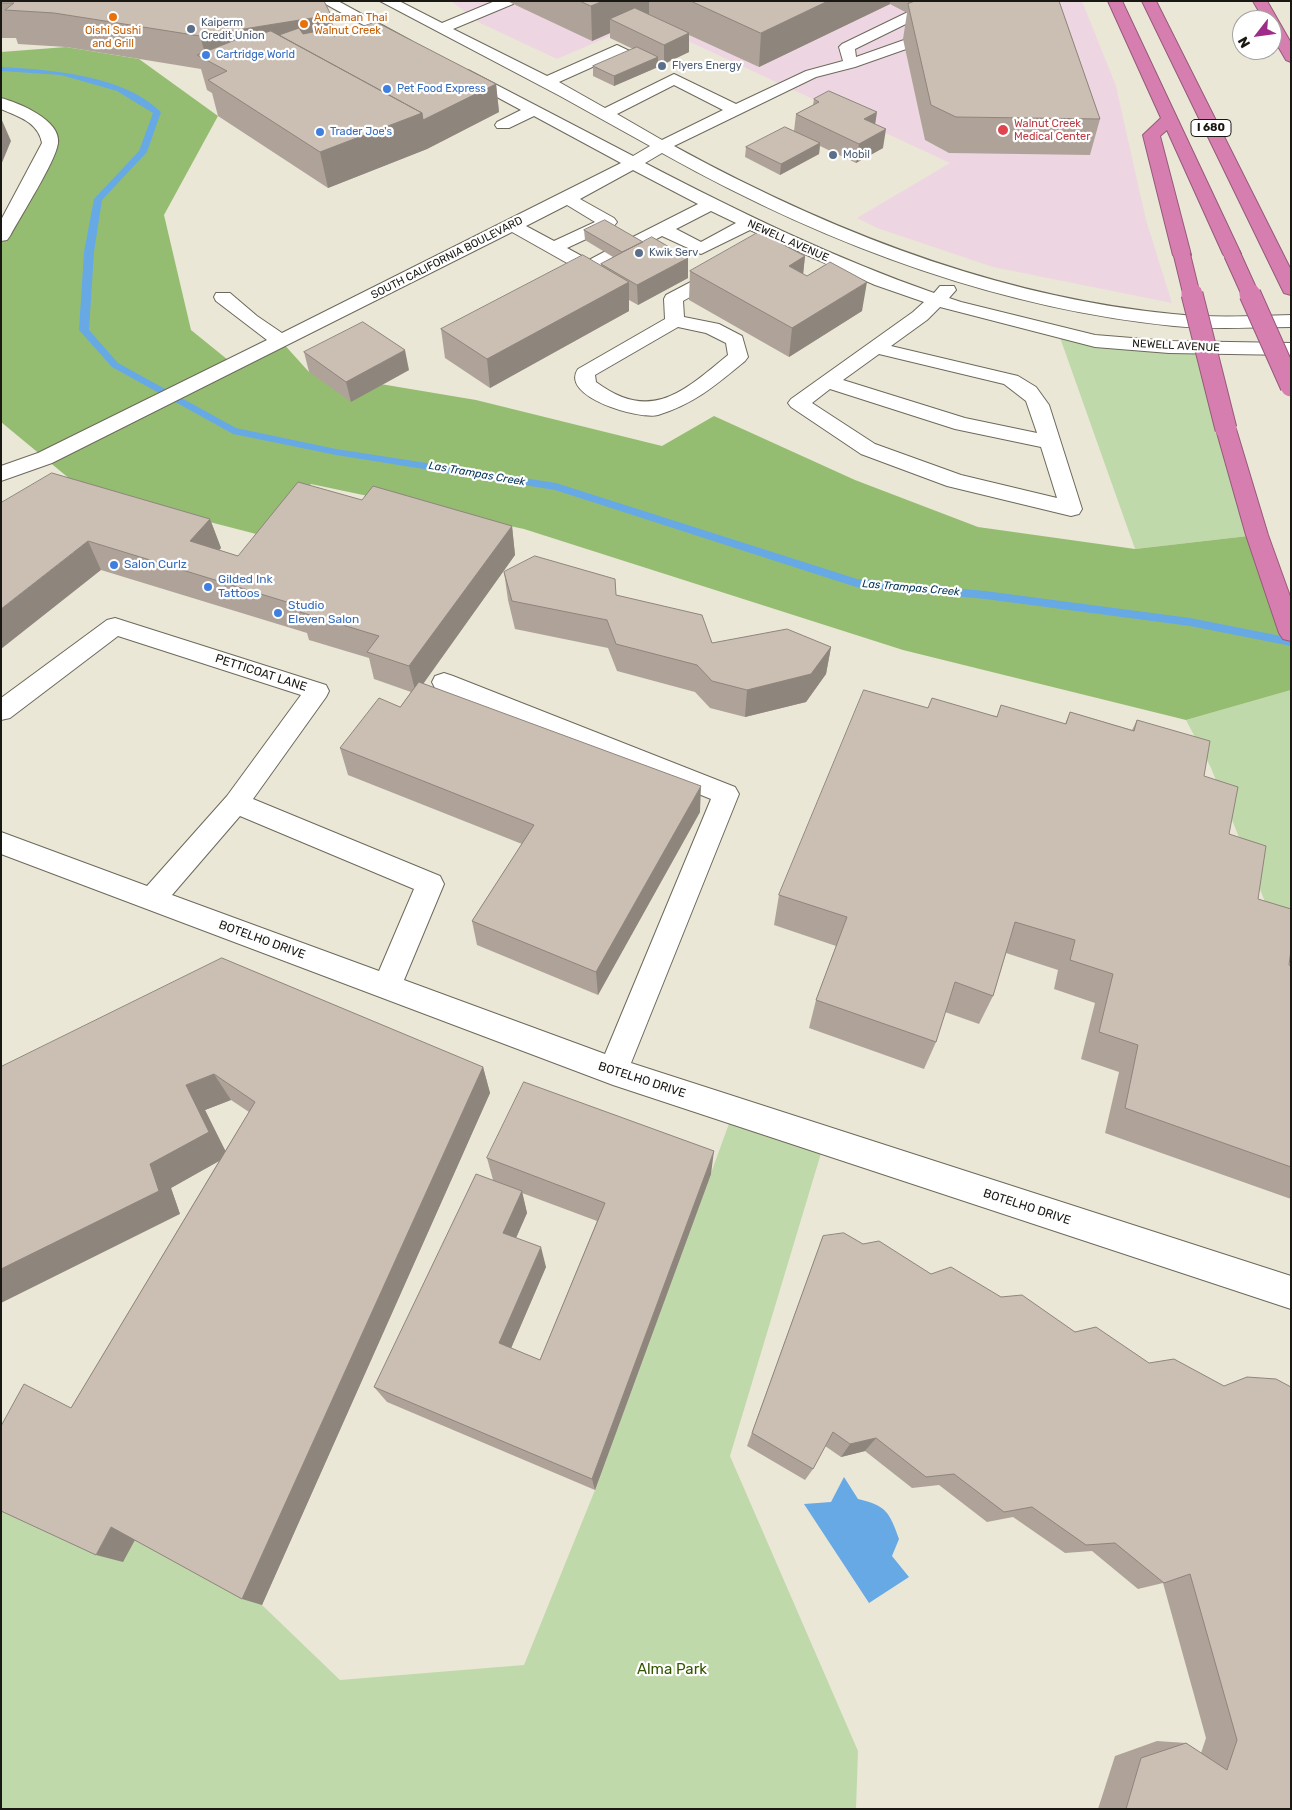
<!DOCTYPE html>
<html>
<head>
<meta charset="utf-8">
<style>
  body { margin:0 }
  #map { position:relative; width:1292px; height:1810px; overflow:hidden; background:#ebe7d7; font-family:Rubik,sans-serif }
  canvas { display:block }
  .frame { position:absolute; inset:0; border:2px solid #1a1813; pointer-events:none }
  .north { position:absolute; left:1232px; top:10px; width:50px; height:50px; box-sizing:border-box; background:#fff; border:1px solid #a3a3a1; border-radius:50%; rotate:240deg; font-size:14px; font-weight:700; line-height:20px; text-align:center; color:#1a1813 }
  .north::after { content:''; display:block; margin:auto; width:18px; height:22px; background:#9f2c88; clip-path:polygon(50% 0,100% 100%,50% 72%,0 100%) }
</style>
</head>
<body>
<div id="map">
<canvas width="1292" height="1810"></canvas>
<div class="frame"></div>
<div class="north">N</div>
</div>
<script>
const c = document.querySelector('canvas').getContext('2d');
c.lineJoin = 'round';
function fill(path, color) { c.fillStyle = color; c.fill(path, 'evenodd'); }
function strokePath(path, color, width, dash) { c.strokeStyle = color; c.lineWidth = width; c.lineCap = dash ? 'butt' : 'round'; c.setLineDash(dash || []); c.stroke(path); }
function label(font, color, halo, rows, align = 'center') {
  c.font = font + ' Rubik,sans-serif'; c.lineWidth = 4.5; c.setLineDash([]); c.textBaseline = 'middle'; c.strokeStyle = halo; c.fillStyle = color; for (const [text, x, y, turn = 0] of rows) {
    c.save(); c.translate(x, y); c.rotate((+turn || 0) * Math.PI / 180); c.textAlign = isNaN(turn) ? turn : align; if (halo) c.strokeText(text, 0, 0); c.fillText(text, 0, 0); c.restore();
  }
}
const medical = new Path2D(`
  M451 1H1082L1116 86 1146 220 1172 303 993 267 877 228 857 218 950 163 645 21 557 59 480 23Z`);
const green = new Path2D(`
  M1058 332 1209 349 1257 535 1135 549Z
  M1291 690V966L1211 768 1186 720Z
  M734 1110 825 1140 730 1456 858 1751 856 1809H1V1506L123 1562 137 1536 262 1605 340 1680 524 1665 595 1490Z`);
const forest = new Path2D(`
  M66 47 139 59 218 116 164 215 191 330 233 364 281 341 309 372 476 400 662 446 714 416 855 480 978 527 1135 549 1257 535 1291 633V690L1186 720 903 650 524 529 311 484 260 535 82 489 1 422V236L48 132 1 103V52Z`);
const water = new Path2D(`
  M844 1477 858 1499C886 1505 890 1513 899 1539L892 1556 909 1577 869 1603 804 1504 831 1502Z`);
const stream = new Path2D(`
  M1 67C52 70 123 75 161 112L147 152 102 200 94 252 89 330 118 363 236 428 336 449 556 483 857 579 985 591 1190 618 1291 638V646L1190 626 985 599 856 587 555 490 336 455 233 434 112 367 79 330 84 252 94 199 139 151 153 113 117 91 61 75 1 71Z`);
const minor = new Path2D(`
  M320 1H338L411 41 403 46 398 44Z
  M380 1H399L442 23 495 1H515L513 4 453 29 547 76 617 45 638 55 641 58 638 61H628L617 56 559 82 605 108 674 74 736 104 806 71 843 61 839 47 842 44 908 12H918L920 15 918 18 855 49 856 57 904 40 912 45 909 48 855 67 816 77 674 146C829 231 997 297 1173 314 1212 318 1252 316 1291 315V327C1252 327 1213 330 1174 326 993 308 819 241 662 153L645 163C739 212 834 258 934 293L940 286H954L956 290 949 298 961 302 1095 335 1169 341 1291 343V355L1169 353 1095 347 940 307 927 320 891 346 1018 376 1036 387 1049 405 1082 509 1079 514 1071 516 947 486 861 454 791 407 788 403 791 399 913 312 924 302 875 285 750 230 701 254 662 236 637 249H625L622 245 625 241 698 204 633 170 580 199 614 218 617 222 614 226 567 248 589 260 604 252H616L619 256C612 266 594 275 583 272L512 232 52 463 1 481V466L38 453 267 340 216 301 214 297 216 293H230L257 316 282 333 621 163 534 116 509 128H497L495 125 497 122 521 110 458 76 455 73 458 70H468L633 156 650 146 560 96ZM674 85 723 110 662 140 617 114ZM567 205 595 222 554 241 526 226ZM711 211 736 223 701 242 676 229ZM879 354 1004 384 1026 401 1037 433 965 418 843 380ZM830 389 955 429 1041 447 1057 498 961 475 875 444 812 403Z
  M1 98C19 103 61 120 58 143 56 161 20 217 10 236L7 240 1 241V220L42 143C38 122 19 117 1 109Z
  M723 265 729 267 732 271 729 275 683 301 684 317 719 324 742 336 748 357 745 361C716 385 694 404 658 415 640 420 559 397 578 369L665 319 664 299 666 295ZM678 327 706 333 726 343 728 355C683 392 651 423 596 382L595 375Z
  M115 618 326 685 329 691 326 697 253 799 440 876 444 884 404 980 605 1054 711 799 435 688 432 682 435 676 444 673 453 676 735 787 739 794 631 1063 1291 1276V1309L613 1085 1 854V832L147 886 227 796 301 695 118 636 10 718 1 720V698L107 620ZM240 816 414 889 379 971 172 895Z`);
const highway = new Path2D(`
  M1108 1H1122L1241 254 1238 258H1226L1223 254 1167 130 1160 136 1191 255 1188 259H1176L1173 255 1143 135 1161 118Z
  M1142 1H1156L1291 270V295L1284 293 1282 289Z
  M1253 1H1267L1291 43V62L1286 60 1272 36V20H1264Z
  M1226 423 1233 424 1236 429 1268 535 1291 599V641L1283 639 1279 633 1246 535 1216 429 1219 424Z`);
const highwayBridgeFar1 = new Path2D(`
  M1232 254 1251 296
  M1182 255 1192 296`);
const highwayBridge = new Path2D(`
  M1192 294 1226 429
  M1250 294 1291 386`);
const wall = new Path2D(`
  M1 1 331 15 335 36 496 84 499 112 427 149 328 188 218 116 212 93 207 90 201 69 66 47 18 44 16 38H1Z
  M507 1H1059L1100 119 1090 155 949 153 925 140 903 39 907 13 890 4 759 67 689 35V52L664 64 658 61V67L614 86 593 76V66L633 49 610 38V33L592 41Z
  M814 99 875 124 883 148 856 163 820 146 819 154 780 175 745 157 746 147 794 131 796 114 813 105Z
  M584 230 643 242 688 258V278L638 305 629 300V311L490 388 445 358 441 329 601 266V264L613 257 585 240Z
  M805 256 803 274 862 311 789 357 689 300 690 271Z
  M304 352 409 370 351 402 309 372Z
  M362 500 512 526 515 555 423 683 700 812 598 995 477 945 472 921 522 844 348 775 340 748 400 707 411 692 374 679 369 658 309 640 307 633 101 570 1 503 210 519 221 548 219 550 238 556Z
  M504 572 616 595 712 643 831 647 826 674 806 702 745 717 710 708 695 692 617 671 608 648 515 629 508 600Z
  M928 708 1065 724 1070 712 1132 730 1137 720 1204 776 1258 899 1289 965 1291 966V1199L1105 1133 1119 1072 1081 1059 1095 1003 1054 989 1058 970 1006 953 993 996 979 1024 945 1012 936 1042 924 1069 809 1028 816 1000 836 946 774 925 779 895Z
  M1 1067H483L490 1093 262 1605 135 1540 123 1562 71 1408 219 1161 171 1188 180 1214ZM231 1100 249 1112 225 1151 205 1110Z
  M487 1158 711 1174 595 1490 387 1402 374 1387 493 1180ZM522 1193 597 1221 540 1360 511 1348 546 1267 516 1238 527 1213Z
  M823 1236 863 1244 931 1274 1001 1297 1075 1332 1096 1327 1291 1809H1098L1115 1756 1157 1741 1186 1743 1201 1753 1206 1738 1163 1583 1138 1589 1092 1551 1065 1553 1013 1517 987 1522 939 1485 912 1488 865 1451 841 1457 825 1446 813 1469 805 1480 747 1446Z`);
const shadedWall = new Path2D(`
  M603 1H649V17L610 19V33L592 41 591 6Z
  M828 1H890V4L759 67 761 33Z
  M331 15 337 49 207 60 200 36Z
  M689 33V52L664 64V45Z
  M658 57V67L614 86V76Z
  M496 84 499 112 427 149 328 188 320 152Z
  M877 112 874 132 864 119Z
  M1 118 11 141 1 165Z
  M886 129 883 148 856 163 859 144Z
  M820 143 819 154 780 175 781 164Z
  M805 256 802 285 789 266Z
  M688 258V278L638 305 637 285Z
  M629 282V311L490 388 487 359Z
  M867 282 862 311 789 357 792 328Z
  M405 350 409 370 351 402 346 382Z
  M210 519 221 548 201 570 190 541Z
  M512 526 515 555 416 694 409 666Z
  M88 541 101 570 1 649V609Z
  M831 647 826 674 806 702 745 717 747 690Z
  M701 786 700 812 598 995 596 972Z
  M483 1067 490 1093 262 1605 242 1599Z
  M214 1074 231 1100 205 1110 228 1156 171 1188 180 1214 1 1303V1269L150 1164 186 1085Z
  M714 1151 711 1174 595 1490 592 1479Z
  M522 1191 527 1213 509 1254 503 1233Z
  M541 1247 546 1267 506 1360 499 1343Z
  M876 1438 865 1451 841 1457 850 1444Z
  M111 1527 137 1536 123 1562 96 1555Z`);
const building = new Path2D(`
  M1 1H324L331 15 200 36 54 13 5 10 14 3H1Z
  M580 1H603L591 6Z
  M691 1H828L761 33Z
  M915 1H1059L1100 119 956 117 931 105 908 4Z
  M635 8 689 33 664 45 610 19Z
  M376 22 496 84 423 120 422 113 279 35 299 28 303 34 323 30 334 36Z
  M271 31 422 113 320 152 208 80 227 71 197 55 253 33 257 35Z
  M637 47 658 57 614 76 593 66Z
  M829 91 877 112 864 119 886 129 859 144 796 114 819 102 814 99Z
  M785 127 820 143 781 164 746 147Z
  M605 220 643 242 622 252 584 230Z
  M759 232 805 256 789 266 807 276 830 262 867 282 792 328 690 271Z
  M652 237 688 258 637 285 601 264Z
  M583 255 629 282 487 359 441 329Z
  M363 322 405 350 346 382 304 352Z
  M52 473 210 519 190 541 238 556 298 482 362 500 373 486 512 526 409 666 367 652 379 636 300 612 303 607 88 541 1 609V503Z
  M535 556 615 579 616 595 702 615 712 643 787 629 831 647 811 674 747 690 712 681 697 665 616 644 607 620 512 601 504 572Z
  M419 682 701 786 596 972 472 921 534 825 340 748 379 698 400 707Z
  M864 690 928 708 932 698 997 717 1001 705 1066 724 1070 712 1134 731 1137 720 1210 741 1204 776 1238 787 1229 834 1266 846 1258 899 1291 909V950L1289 965 1291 966V1167L1125 1108 1138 1045 1099 1032 1113 974 1070 960 1075 940 1015 922 993 996 955 982 936 1042 816 1000 847 917 779 895Z
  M222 958 483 1067 242 1599 111 1527 96 1555 1 1511V1426L24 1384 71 1408 255 1102 214 1074 186 1085 209 1132 150 1164 159 1191 1 1269V1067Z
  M524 1082 714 1151 592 1479 374 1387 476 1174 522 1191 503 1233 541 1247 499 1343 540 1360 605 1203 487 1158Z
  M844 1233 863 1244 879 1241 931 1274 951 1267 1001 1297 1022 1295 1075 1332 1096 1327 1149 1363 1174 1359 1224 1386 1247 1377 1276 1379 1291 1387V1809H1126L1141 1758 1186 1743 1227 1770 1237 1740 1190 1574 1164 1583 1115 1543 1086 1545 1032 1507 1004 1512 954 1474 926 1477 876 1438 850 1444 833 1432 813 1469 752 1433 823 1236Z`);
const markers = [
  [113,17,5,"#e8710a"],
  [304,24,5,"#e8710a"],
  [191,29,5,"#5c6f8a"],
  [206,55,5,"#3f7fe0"],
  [662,66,5,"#5c6f8a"],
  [387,89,5,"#3f7fe0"],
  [1003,130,6,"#e0444e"],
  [320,132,5,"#3f7fe0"],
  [833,155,5,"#5c6f8a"],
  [639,253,5,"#5c6f8a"],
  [114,565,5,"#3f7fe0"],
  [208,587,5,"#3f7fe0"],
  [278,613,5,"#3f7fe0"]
];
const farFoodnames = [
  ["Andaman Thai",314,18],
  ["Walnut Creek",314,31],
  ["Oishi Sushi",113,31,"center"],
  ["and Grill",113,44,"center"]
];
const farServicenames = [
  ["Kaiperm",201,23],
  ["Credit Union",201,36],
  ["Flyers Energy",672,66],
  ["Mobil",843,155],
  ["Kwik Serv",649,253]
];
const farShopnames = [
  ["Cartridge World",216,55],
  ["Pet Food Express",397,89],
  ["Trader Joe's",330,132]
];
const farHealthnames = [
  ["Walnut Creek",1014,124],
  ["Medical Center",1014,137]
];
const shields = [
  [1211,128,40]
];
const shieldNames = [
  ["I 680",1211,128]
];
const farStreetnames = [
  ["NEWELL AVENUE",788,241,24],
  ["SOUTH CALIFORNIA BOULEVARD",447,258,-27],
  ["NEWELL AVENUE",1176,346,3]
];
const farWaternames = [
  ["Las Trampas Creek",477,474,10],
  ["Las Trampas Creek",911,588,5]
];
const shopNames = [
  ["Salon Curlz",124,565],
  ["Gilded Ink",218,580],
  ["Tattoos",218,594],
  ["Studio",288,606],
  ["Eleven Salon",288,620]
];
const streetNames = [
  ["PETTICOAT LANE",261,673,18],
  ["BOTELHO DRIVE",262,940,20],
  ["BOTELHO DRIVE",642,1080,18],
  ["BOTELHO DRIVE",1027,1207,18]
];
const nearParknames = [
  ["Alma Park",672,1670]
];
fill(medical, '#edd6e2');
fill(green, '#c0d9ab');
fill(forest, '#95bd71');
fill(water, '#67a9e5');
fill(stream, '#67a9e5');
strokePath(minor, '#6d695b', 2);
strokePath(highway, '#955a79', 2);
fill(minor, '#fff');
fill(highway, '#d77eb0');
strokePath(highwayBridgeFar1, '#955a79', 18, []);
strokePath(highwayBridge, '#955a79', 23, []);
strokePath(highwayBridgeFar1, '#d77eb0', 16);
strokePath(highwayBridge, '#d77eb0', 21);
fill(wall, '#afa399');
fill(shadedWall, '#8e857d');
fill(building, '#cbbeb2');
strokePath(building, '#8e857d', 1);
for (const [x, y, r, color] of markers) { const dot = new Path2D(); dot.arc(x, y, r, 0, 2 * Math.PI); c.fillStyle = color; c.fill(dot); strokePath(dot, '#fff', 2); }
label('11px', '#c56008', '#fff', farFoodnames, 'left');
label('11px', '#4e5e75', '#fff', farServicenames, 'left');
label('11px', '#366cbe', '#fff', farShopnames, 'left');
label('11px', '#be3a42', '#fff', farHealthnames, 'left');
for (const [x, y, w] of shields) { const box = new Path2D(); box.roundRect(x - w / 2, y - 8.5, w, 17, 4); c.fillStyle = '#fff'; c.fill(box); strokePath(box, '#1a1813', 1); }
label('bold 11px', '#1a1813', null, shieldNames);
label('11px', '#1a1813', '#fff', farStreetnames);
label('italic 11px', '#003258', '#fff', farWaternames);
label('12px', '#366cbe', '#fff', shopNames, 'left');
label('12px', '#1a1813', '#fff', streetNames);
label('15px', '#335600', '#fff', nearParknames);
</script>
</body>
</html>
